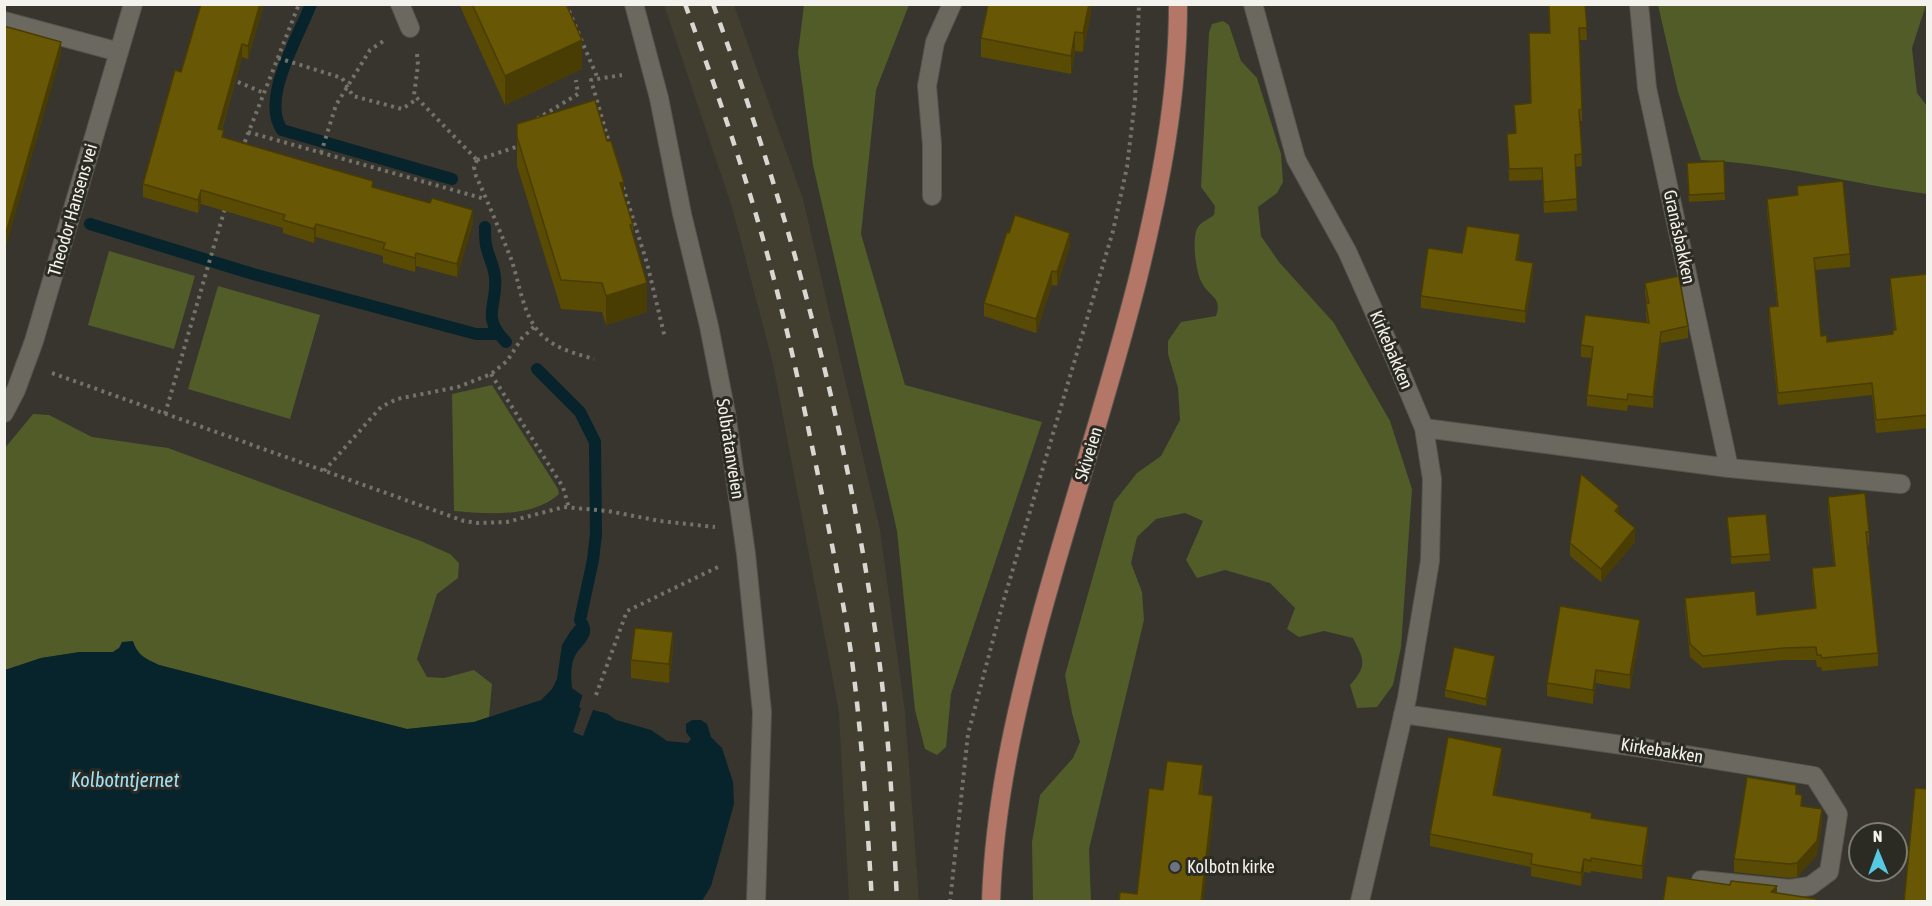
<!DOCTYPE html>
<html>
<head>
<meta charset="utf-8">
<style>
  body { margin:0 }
  #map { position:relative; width:1932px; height:906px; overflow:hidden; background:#37352d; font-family:"Asap Condensed",sans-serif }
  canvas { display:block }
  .frame { position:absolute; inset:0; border:6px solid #f3f2ed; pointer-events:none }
  .north { position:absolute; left:1848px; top:822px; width:60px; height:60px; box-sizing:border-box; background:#2c2b23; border:2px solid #7c7b74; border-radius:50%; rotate:359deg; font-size:16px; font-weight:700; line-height:24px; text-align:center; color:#f3f2ed }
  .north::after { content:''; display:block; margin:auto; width:21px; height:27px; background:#57c9e3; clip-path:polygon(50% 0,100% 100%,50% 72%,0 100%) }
</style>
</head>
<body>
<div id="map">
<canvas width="1932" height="906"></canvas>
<div class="frame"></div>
<div class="north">N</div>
</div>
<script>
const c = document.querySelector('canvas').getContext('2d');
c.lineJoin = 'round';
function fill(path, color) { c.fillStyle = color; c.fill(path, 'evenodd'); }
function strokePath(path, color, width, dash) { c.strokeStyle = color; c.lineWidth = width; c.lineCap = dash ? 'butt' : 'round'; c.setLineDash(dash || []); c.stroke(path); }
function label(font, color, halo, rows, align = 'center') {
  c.font = font + ' "Asap Condensed",sans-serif'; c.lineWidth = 6; c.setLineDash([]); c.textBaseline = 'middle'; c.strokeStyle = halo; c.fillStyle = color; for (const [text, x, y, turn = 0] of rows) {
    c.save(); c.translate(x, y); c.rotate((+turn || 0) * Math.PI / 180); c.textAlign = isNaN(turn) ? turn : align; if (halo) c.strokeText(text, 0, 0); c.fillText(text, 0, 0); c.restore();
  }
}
const built = new Path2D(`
  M664 5H734L803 199 880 530 905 712 919 901H849L839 712 773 364 732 207Z`);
const green = new Path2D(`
  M804 5H909L876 90 861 234 905 385 1042 422 951 694 946 747 937 755 925 749 915 710 897 531 813 165 798 53Z
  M1658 5H1926L1912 48 1917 93 1927 106V194C1853 184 1776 163 1701 160L1678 92Z
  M1223 21 1229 25 1241 61 1257 78 1281 154 1283 182 1277 193 1258 207 1261 236 1279 262 1334 323 1390 421 1412 489 1401 647 1393 685 1377 707 1357 708 1350 685C1368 665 1364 660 1353 638L1324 631 1299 637 1287 629 1295 608 1270 583 1225 570 1197 578 1186 560 1203 521 1185 513 1156 519 1137 537 1131 563 1142 592 1144 620 1089 849 1091 901H1033L1032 842 1040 795 1073 758 1080 742 1072 713 1065 675 1114 502 1137 473 1161 456 1180 420 1178 388 1168 354V341L1181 322 1216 316C1223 297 1209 297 1202 283 1196 273 1191 237 1198 227 1201 222 1209 219 1214 215L1215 206 1201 187 1209 33 1212 24Z
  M109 251 195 276 174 349 88 325Z
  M218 286 320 315 290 419 188 389Z
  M492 385 558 489 559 494C533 518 486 514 454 511L452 394Z
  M33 414 49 415 92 437 168 448 421 541 450 554 459 563 458 578 437 594 417 659 427 677 444 678 474 670 492 684 489 717 474 722 407 729 159 665 142 657 136 649 119 648 113 652H80L41 658 5 670V448Z`);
const water = new Path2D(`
  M580 620H587C596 636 584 642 576 654 570 664 571 677 572 688L616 720 651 730 667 741 688 743 691 739 686 732V724L692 720H701L707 724 711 737 722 748 733 782 734 804 711 886 702 901 5 902V670L41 658 80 652H113L119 648 122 642 133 641C137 655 146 659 159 665L407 729 474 722 541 700 552 689 557 679 562 645 570 632Z`);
const pier = new Path2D(`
  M583 693 610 712 609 714 593 710 583 736 573 732 581 708 579 707Z`);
const stream = new Path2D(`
  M311 4C299 36 260 99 282 130L452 179
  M90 224 253 274 476 334H498
  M485 227C485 233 485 240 486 245 488 256 494 266 495 277 498 306 480 316 506 342
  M537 369 580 412 595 442 596 534 593 560 580 620`);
const path = new Path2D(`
  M566 4 598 79
  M417 54 418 65 414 95 477 160
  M278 58 342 78 353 96 402 109 417 99
  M231 79 264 93
  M537 119 578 94 576 80
  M248 132 485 199
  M610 146 591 80 622 75
  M242 149 299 4
  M321 153 336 105 370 50 385 40
  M477 160 474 167 476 176C488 202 499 229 510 256 520 282 522 318 544 337 557 349 577 354 594 359
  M477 160 522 145
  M623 187 647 263 665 338
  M52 373 464 521 478 523 507 522 564 507 608 511 660 521 715 527
  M491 374 563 487 569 508
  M165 414 225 208
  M324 471 381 407 397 399 458 387 491 374 507 361 522 338 535 326
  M596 695 627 611 718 567
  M950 902 968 734 1002 606 1113 231 1127 167 1135 100 1139 4`);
const minor = new Path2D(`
  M400 4 410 28
  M634 4 659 98 682 214 709 326 726 413 746 554 762 712 756 902
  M1253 4 1296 159 1347 251 1393 354 1424 428 1432 479 1430 561 1407 698 1360 901
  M1639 4 1647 88 1729 468
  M4 21 119 52
  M932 196V145L927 86 935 42 952 4
  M4 413 16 390 34 341 133 4
  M1424 428 1729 468 1901 484
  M1403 714 1643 748 1814 776 1838 814 1829 872 1810 886 1790 889 1701 880`);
const major = new Path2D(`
  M991 902C994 805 1015 713 1040 620 1071 506 1109 393 1138 278 1160 188 1178 98 1178 4`);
const rail = new Path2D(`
  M685 4C721 101 754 199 779 299 794 358 806 417 818 475 830 534 842 593 851 653 862 735 867 818 872 902
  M713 4C789 212 847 425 877 644 889 729 893 815 897 902`);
const wall = new Path2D(`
  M201 4H264L248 59 242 57 222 130 224 138 373 187 473 223 457 277 416 266 415 272 383 263V256L316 237 314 243 283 233V228L201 204 198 213 143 197V184L181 72Z
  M459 4H568V8L582 69 505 105Z
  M1091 4V13L1083 52 1075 51 1071 74 981 57V38Z
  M1548 4H1585L1587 40H1580L1582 109V121H1580L1582 166 1575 167 1577 211 1544 213 1542 180 1509 181 1507 134 1515 133 1514 105 1530 103 1550 33Z
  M517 124 624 195 633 225V237L647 312 606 325 602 312 561 309 517 166Z
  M1724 161 1725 200 1689 202 1687 163Z
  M1797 186 1850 254V267L1815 270 1821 336 1827 342 1893 334 1895 330 1890 290V278L1928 274V428L1876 433 1872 395 1778 405 1769 319V307L1777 306 1767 211V199L1797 195Z
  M1070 246 1057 286 1052 285 1036 333 984 316V303Z
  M1520 246 1518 261 1533 275 1525 323 1421 308V296L1462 253Z
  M1645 283 1688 326V338L1661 343 1653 408 1628 405 1627 411 1587 406V395L1592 358 1581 357V345L1647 323 1646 315V304H1647L1645 294Z
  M1828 497 1869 532V545H1867L1878 653V666L1822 671 1821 667H1817L1816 660H1784L1703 668 1690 657 1685 610V598L1757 615 1815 608 1812 580V568L1834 566 1828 510Z
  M1619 515 1635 542 1601 582 1570 556V543Z
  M1727 517 1770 554V561L1731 564Z
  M1640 633 1630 689 1596 683 1593 704 1547 696V683Z
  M673 651 669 683 631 678V660Z
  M1495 663 1486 706 1445 697V690Z
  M1502 761 1495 795 1592 818 1648 839 1642 879 1591 871V873L1584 872 1581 886 1531 876V867L1430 846V834Z
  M1796 794 1802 806 1822 822 1817 855 1797 877 1790 878 1734 872V859Z`);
const shadedWall = new Path2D(`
  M260 4H264L248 59V46Z
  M1089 4H1091V13L1083 52V33Z
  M1075 32V51L1071 74V56Z
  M582 40V69L505 105V76Z
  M61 42V55L4 254V240Z
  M242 44V57L218 142V129Z
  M624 182V211L620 183Z
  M201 190V204L198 213V200Z
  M473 210V223L457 277V264Z
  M316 224V237L314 243V229Z
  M1070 233V246L1057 286V272Z
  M1520 234V246L1516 272V260Z
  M416 253V266L415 272V258Z
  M1533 263V275L1525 323V311Z
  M1052 271V285L1036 333V319Z
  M647 283V312L606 325V296Z
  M1661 332V343L1653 408V397Z
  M1619 506V519L1615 511Z
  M1635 528V542L1601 582V569Z
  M1640 620V633L1630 689V675Z
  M673 632V651L669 683V664Z
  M1495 656V663L1486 706V699Z
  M1596 670V683L1593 704V690Z
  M1502 748V761L1493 807V795Z
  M1203 765V789L1199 818V794Z
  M1213 796V819L1203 902H1201Z
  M1822 809V822L1817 855 1797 877V863Z
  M1648 827V839L1642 879V866Z
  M1584 859V872L1581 886V873Z
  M1777 886V899L1771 892Z`);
const building = new Path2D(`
  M201 4H260L248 46 242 44 218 129 224 130 222 137 373 181 372 187 430 203 432 198 473 210 457 264 416 253 415 258 383 249 385 243 316 224 314 229 283 220 285 215 201 190 198 200 143 184 175 70 181 72Z
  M472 4H566L582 40 505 76Z
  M988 4H1089L1083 33 1075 32 1071 56 981 38Z
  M1549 4H1585L1587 28H1579L1582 109 1579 110 1582 154 1575 155 1577 199 1544 202 1542 168 1509 169 1507 134 1516 133 1514 105 1531 103 1529 33H1550Z
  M4 26 61 42 4 240Z
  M595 100 607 141H611L624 182 620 183 633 225H630L647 283 606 296 602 283 561 280 517 137V124Z
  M1724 161 1725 193 1689 195 1687 163Z
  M1843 181 1850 254 1814 258 1821 336 1827 335V342L1893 334V330H1896L1890 278 1928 274V415L1876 420 1872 383 1778 393 1769 307 1778 306 1767 199 1798 195 1797 186Z
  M1015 215 1070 233 1057 272 1052 271 1036 319 984 303 1007 232 1009 233Z
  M1467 226 1520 234 1516 260 1533 263 1525 311 1421 296 1428 248 1462 253Z
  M1679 276 1688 326 1661 332 1653 397 1628 394 1627 400 1587 395 1593 347 1581 345 1585 315 1649 323 1646 304 1649 303 1645 283Z
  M1581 474 1619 506 1615 511 1635 528 1601 569 1570 543Z
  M1865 493 1869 532H1866L1878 653 1822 658 1821 655H1817L1816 647 1784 648 1703 656 1690 644 1685 598 1755 591 1757 615 1816 608 1812 568 1835 566 1828 497Z
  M1766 514 1770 554 1731 557 1727 517Z
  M1560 606 1640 620 1630 675 1596 670 1593 690 1547 683Z
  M635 628 673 632 669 664 631 660Z
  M1454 647 1495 656 1486 699 1445 690Z
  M1448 737 1502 748 1493 795 1592 813 1591 818 1648 827 1642 866 1591 858V861L1584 859 1581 873 1531 864 1532 854 1430 834Z
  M1167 761 1203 765 1199 794 1213 796 1201 902H1119L1120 892 1137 894 1149 788 1163 790Z
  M1747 777 1796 785V794L1802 795 1801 806 1822 809 1817 841 1797 863 1790 864 1734 859Z
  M1915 788 1928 789V902H1904Z
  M1667 876 1730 885 1731 881 1777 886 1771 892 1816 899 1815 902H1663Z`);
const markers = [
  [1175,867,6,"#6b7280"]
];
const streetNames = [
  ["Theodor Hansens vei",73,210,-74],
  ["Granåsbakken",1679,237,78],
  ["Kirkebakken",1391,350,67],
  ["Solbråtanveien",730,449,81],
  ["Skiveien",1089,454,-73],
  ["Kirkebakken",1662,751,9]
];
const poiNames = [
  ["Kolbotn kirke",1187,867]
];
const waterNames = [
  ["Kolbotntjernet",125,781]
];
fill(built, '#423f31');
fill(green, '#515c28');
fill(water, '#07232c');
fill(pier, '#37352d');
strokePath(stream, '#07232c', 12);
strokePath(minor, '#55544d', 20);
strokePath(major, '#55544d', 20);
strokePath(path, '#73726b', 4, [3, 4.5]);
strokePath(minor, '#6b6860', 18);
strokePath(major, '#b47666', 18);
strokePath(rail, '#d8d7d1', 4.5, [10, 10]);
fill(wall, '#594b03');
fill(shadedWall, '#493d03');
fill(building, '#685704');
strokePath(building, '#493d03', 1.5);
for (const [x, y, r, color] of markers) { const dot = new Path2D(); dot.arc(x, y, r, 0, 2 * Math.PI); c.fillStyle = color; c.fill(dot); strokePath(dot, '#2c2b23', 2); }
label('18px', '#f3f2ed', '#2c2b23', streetNames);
label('18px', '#f3f2ed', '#2c2b23', poiNames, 'left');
label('italic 20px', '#9fe1f9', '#2c2b23', waterNames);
</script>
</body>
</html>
